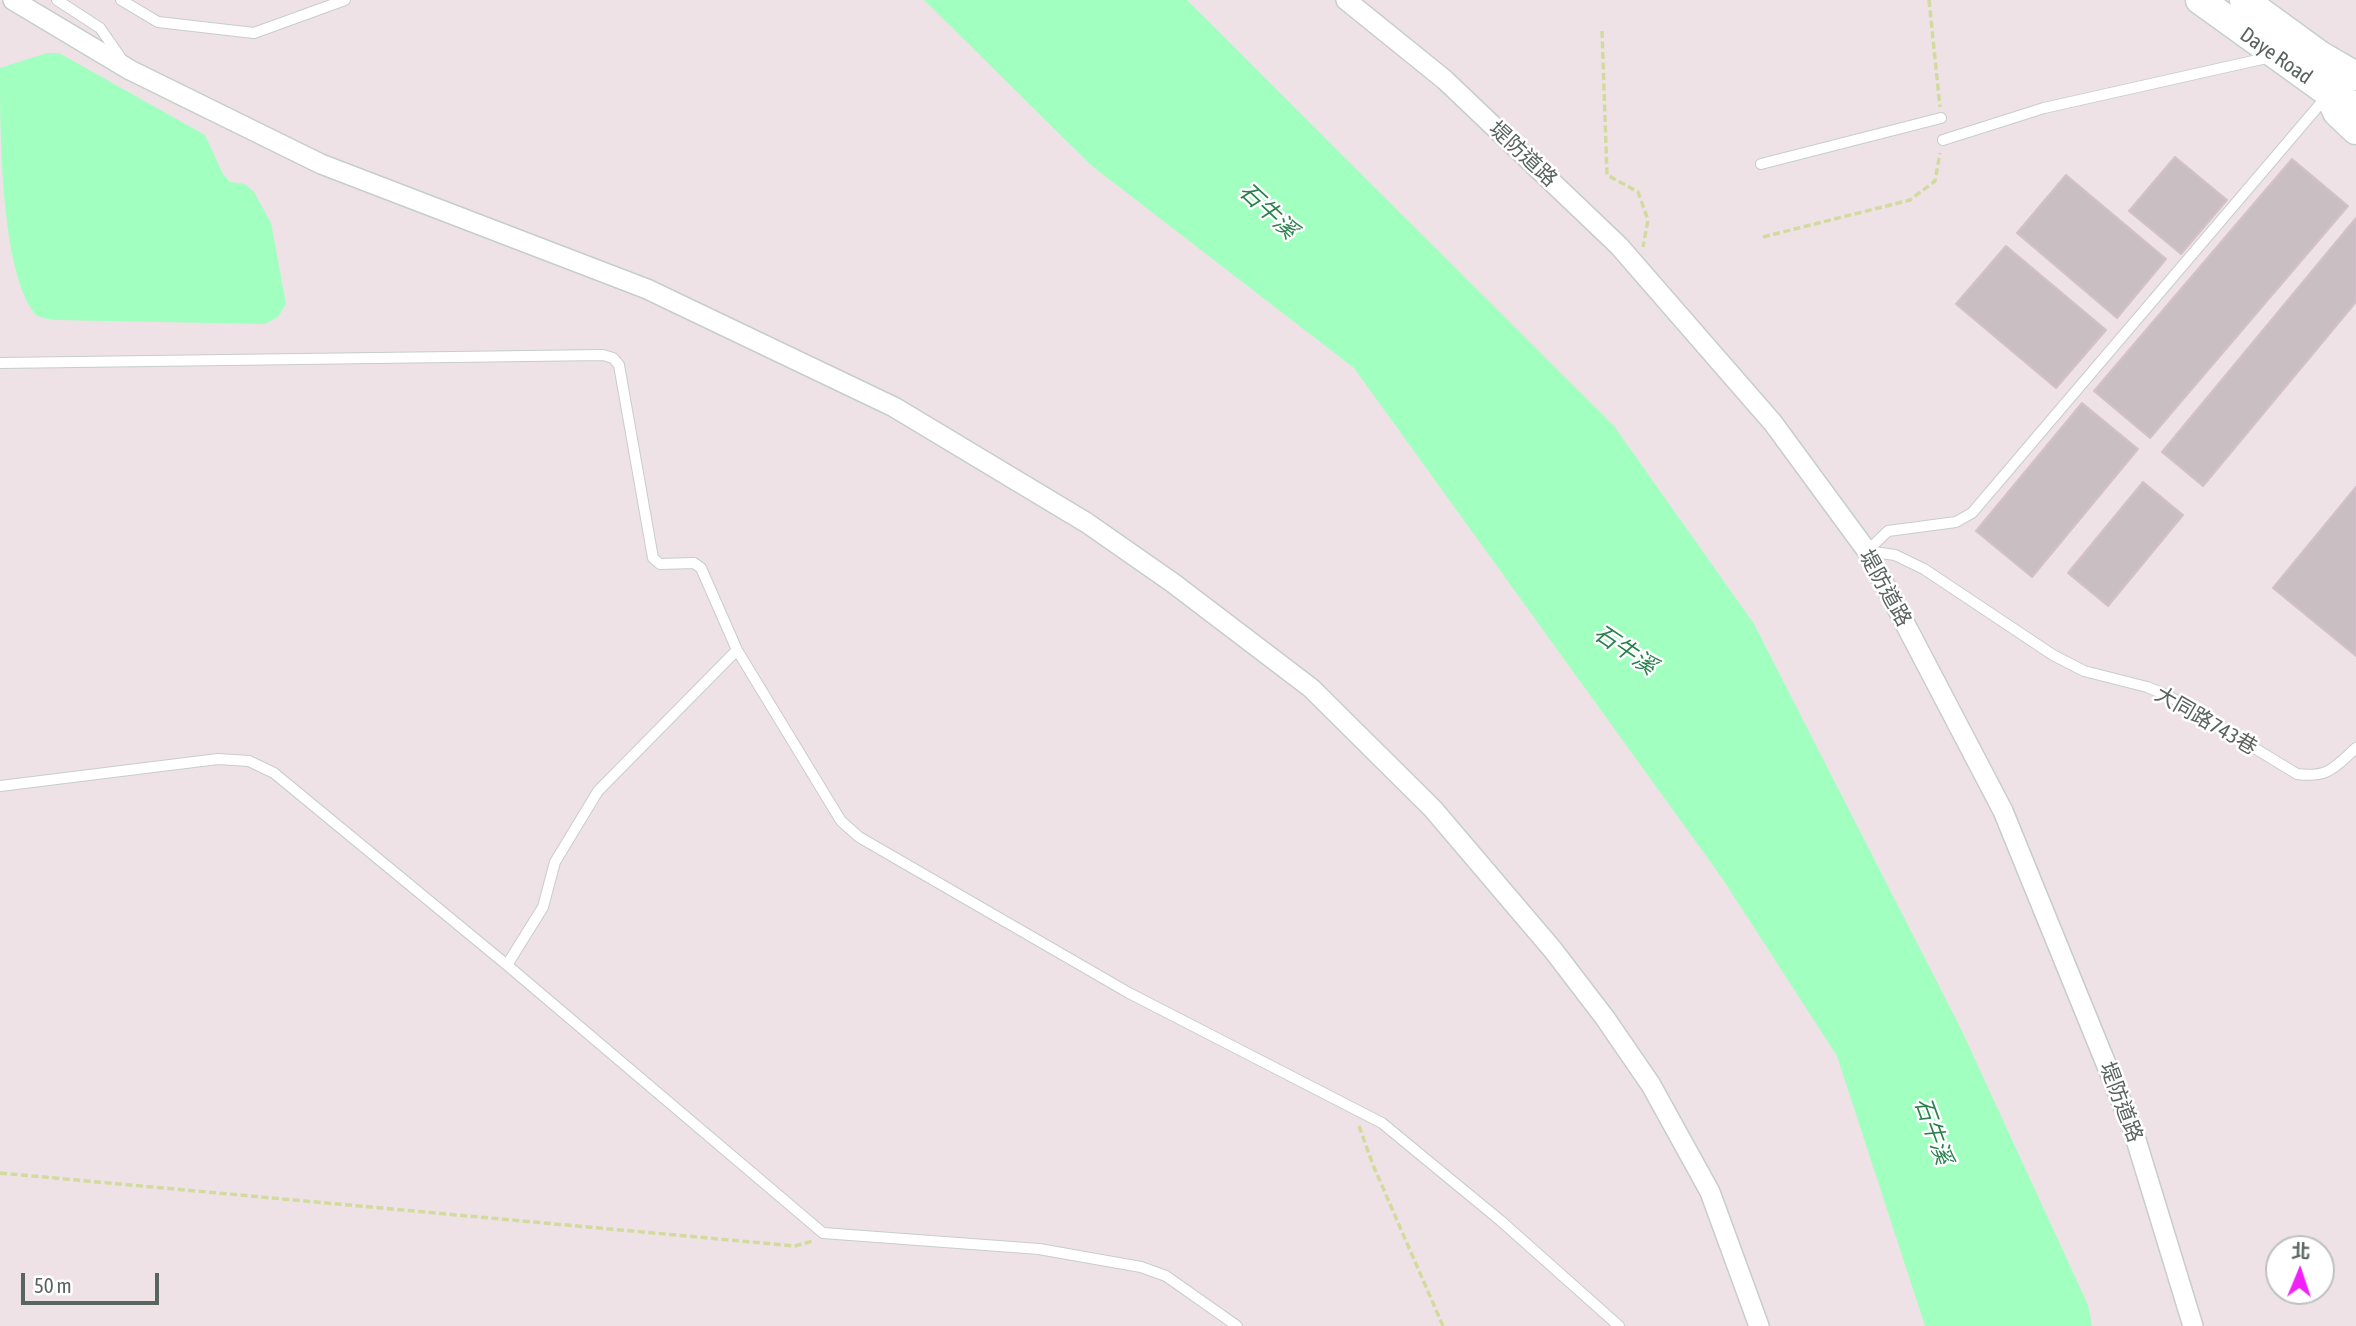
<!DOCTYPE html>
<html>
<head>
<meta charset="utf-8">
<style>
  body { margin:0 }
  #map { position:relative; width:2356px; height:1326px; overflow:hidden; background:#eee2e6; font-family:"Asap Condensed","Noto Sans TC",sans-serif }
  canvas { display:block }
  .north { position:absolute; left:2265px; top:1235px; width:70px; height:70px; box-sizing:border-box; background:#fff; border:2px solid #bdc1bf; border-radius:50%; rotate:2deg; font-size:19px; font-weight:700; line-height:28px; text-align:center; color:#5a645f }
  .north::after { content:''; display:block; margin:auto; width:24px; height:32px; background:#f021f6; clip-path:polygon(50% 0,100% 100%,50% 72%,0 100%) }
  .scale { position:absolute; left:21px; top:1273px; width:138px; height:32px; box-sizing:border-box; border:4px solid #5a645f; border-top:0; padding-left:9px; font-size:21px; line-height:24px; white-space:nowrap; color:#5a645f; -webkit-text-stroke:5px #fff; paint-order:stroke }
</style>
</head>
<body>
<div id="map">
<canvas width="2356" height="1326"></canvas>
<div class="north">北</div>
<div class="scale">50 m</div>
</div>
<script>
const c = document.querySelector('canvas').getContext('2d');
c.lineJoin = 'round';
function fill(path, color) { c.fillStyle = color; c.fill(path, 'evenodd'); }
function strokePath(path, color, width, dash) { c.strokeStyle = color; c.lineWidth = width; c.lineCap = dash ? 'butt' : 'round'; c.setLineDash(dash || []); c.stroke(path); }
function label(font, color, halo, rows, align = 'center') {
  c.font = font + ' "Asap Condensed","Noto Sans TC",sans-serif'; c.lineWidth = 5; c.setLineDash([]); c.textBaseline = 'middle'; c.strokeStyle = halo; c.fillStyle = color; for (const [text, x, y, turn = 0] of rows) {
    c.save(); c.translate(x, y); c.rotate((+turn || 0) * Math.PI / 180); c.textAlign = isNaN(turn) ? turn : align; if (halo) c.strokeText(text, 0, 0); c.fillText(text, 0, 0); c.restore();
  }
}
const water = new Path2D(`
  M924 0H1187L1614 426 1754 624 1961 1029 2088 1305 2092 1326H1925L1837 1056 1722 878 1354 368 1092 166Z
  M47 53H59L205 135 223 174 230 182 245 184 254 192 271 223 286 304 278 317 265 324 55 320C49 319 40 318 35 314 0 270 0 129 0 68Z`);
const building = new Path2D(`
  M2175 157 2227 200 2181 254 2129 211Z
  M2292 159 2348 206 2150 438 2094 391Z
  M2066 175 2166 259 2117 318 2017 233Z
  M2356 218V302L2203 486 2162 452Z
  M2006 246 2106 330 2056 388 1956 304Z
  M2082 403 2138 449 2032 577 1976 531Z
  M2143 482 2183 515 2108 606 2068 573Z
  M2356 487V656L2273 588Z`);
const path = new Path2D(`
  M1929 0 1940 107
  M1602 31 1607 175 1638 192 1648 220 1643 247
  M1763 237 1910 200 1935 181 1940 153
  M1359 1126 1373 1165 1443 1326
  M0 1173 795 1246 813 1241`);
const service = new Path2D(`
  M57 0 100 28 123 61
  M121 0 158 22 254 33 345 0
  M1943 140 2044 108 2271 57
  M1761 164 1941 118
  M0 363 603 355 613 358 619 365 653 558 660 564 694 563 701 568 737 650 841 821 859 837 1129 993 1382 1123 1501 1221 1619 1326
  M1867 551 1888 531 1956 522 1972 513 2327 96
  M1867 551 1895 555 1924 569 2053 655 2084 671 2147 687 2169 696 2297 774C2328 778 2334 768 2356 748
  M0 786 218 759 249 761 274 773 507 965 823 1233 1039 1249 1141 1267 1166 1276 1237 1326
  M507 965 543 907 555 862 598 791 737 650`);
const minor = new Path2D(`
  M13 0 130 70 321 164 647 289 894 407 1087 523 1173 583 1311 688 1433 809 1553 950 1605 1018 1651 1085 1710 1192 1759 1326
  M1346 0 1445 80 1619 246 1773 423 1867 551 2003 811 2133 1130 2193 1326`);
const secondary = new Path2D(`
  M2200 0 2329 93 2356 107
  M2244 0 2321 56 2356 76
  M2330 96 2337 112 2356 130`);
const streetNames = [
  ["Daye Road",2276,56,35],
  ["堤防道路",1523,154,43],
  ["堤防道路",1885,588,61],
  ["大同路743巷",2206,721,30],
  ["堤防道路",2121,1102,69]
];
const waterNames = [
  ["石牛溪",1268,211,43],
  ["石牛溪",1625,650,34],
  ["石牛溪",1933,1131,70]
];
fill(water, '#a1ffc0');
fill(building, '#c9bfc3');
strokePath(building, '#d4c0c8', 2);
strokePath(service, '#c6ceca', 12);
strokePath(minor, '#c6ceca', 22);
strokePath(secondary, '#c6d0cb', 31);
strokePath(path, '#d2db9e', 3.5, [7, 3.5]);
strokePath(service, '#fff', 10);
strokePath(minor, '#fff', 19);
strokePath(secondary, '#fff', 28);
label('21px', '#5a645f', '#fff', streetNames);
label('italic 23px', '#2a814e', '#fff', waterNames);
</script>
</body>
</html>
